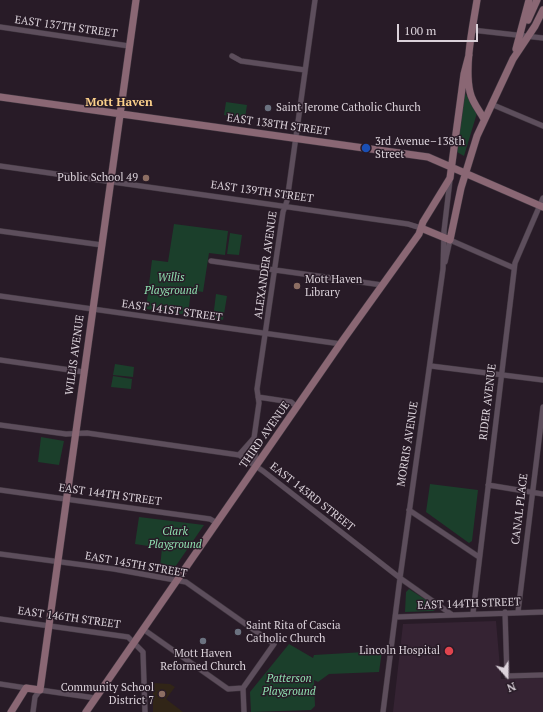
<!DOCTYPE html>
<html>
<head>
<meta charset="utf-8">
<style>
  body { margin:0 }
  #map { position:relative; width:543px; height:712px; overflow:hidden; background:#281b27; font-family:"PT Serif",serif }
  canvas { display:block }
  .north { position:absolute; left:487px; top:656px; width:40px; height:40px; -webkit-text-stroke:3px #281b27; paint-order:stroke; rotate:159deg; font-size:11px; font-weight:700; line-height:16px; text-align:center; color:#dbd2da }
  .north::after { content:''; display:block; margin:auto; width:14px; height:18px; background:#dbd2da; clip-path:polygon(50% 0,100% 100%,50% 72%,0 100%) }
  .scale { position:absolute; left:397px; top:24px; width:81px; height:18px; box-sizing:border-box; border:2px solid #dbd2da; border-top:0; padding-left:5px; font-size:12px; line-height:14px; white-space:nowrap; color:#dbd2da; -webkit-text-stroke:3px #281b27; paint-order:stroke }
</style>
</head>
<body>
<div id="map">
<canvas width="543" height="712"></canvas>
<div class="north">N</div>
<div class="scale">100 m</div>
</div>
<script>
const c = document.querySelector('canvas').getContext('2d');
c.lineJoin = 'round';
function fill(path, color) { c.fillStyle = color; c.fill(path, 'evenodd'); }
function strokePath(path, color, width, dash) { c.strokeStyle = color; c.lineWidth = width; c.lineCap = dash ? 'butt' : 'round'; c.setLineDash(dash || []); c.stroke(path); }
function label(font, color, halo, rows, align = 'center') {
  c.font = font + ' "PT Serif",serif'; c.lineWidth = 3; c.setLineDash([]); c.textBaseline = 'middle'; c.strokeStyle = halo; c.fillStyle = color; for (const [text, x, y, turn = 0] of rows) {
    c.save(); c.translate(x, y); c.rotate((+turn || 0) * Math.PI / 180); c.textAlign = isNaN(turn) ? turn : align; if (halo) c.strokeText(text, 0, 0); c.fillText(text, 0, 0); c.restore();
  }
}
const built = new Path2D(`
  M496 621 501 679 543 678V712H393L403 624Z`);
const education = new Path2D(`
  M153 683 170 684 175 687 166 699 183 712H153Z`);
const green = new Path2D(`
  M465 93 477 113 464 156 457 152Z
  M226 102 247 105 245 118 224 115Z
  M174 224 228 231 225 255 209 253 203 292 191 290 188 315 146 309 152 260 168 262Z
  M230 233 242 235 239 255 227 254Z
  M216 294 227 296 223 320 213 318Z
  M115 364 134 367 133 377 113 375Z
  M113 376 132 379 131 389 111 387Z
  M41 437 64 441 59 465 38 462Z
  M430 484 478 490 472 541 469 543 426 512Z
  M139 517 204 525 173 570 160 568 162 548 135 544Z
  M409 589 434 605 435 610 433 611 405 612 406 592Z
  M289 644 313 658 314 655 382 651 379 672 329 674 318 682 314 680 315 706 311 710 251 712 250 692Z`);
const minor = new Path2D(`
  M0 27 129 46
  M472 30 543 38
  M232 56 241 61 305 70
  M491 104 543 126
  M0 166 408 224 421 228
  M0 231 102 245
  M211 261 382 285
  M445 262 450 240 514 268
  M0 296 341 344
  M0 360 84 372
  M431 366 543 380
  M258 397 291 402 297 407
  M0 425 66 434 87 433 239 455 263 471 400 578 451 614
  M239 455 254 438
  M256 466 254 438 259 403 257 389 283 212 287 201 315 0
  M488 485 543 494
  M0 490 210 519 217 523
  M409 510 479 557
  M0 554 114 569 186 582 274 644 243 688 244 712
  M505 612 507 676 543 675
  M518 612 543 407
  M473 613 515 263 543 198
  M396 617 543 612
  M0 619 128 637 143 652 145 712
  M143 629 228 689 243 688
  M0 684 26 688
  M33 712 35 697 40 690 95 698
  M383 712 400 578 443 269 444 231 450 180`);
const secondary = new Path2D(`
  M477 0C473 26 464 66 470 92 472 102 479 110 484 119
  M528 20 537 0
  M516 49 529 0
  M0 97 428 157 543 207
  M421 228 450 240 461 188 477 136 513 59 535 26 543 10
  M11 712 26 688 40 690 136 0
  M86 712 343 340 419 234 423 222 450 178 464 74 469 55`);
const markers = [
  [268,108,4,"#6b7280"],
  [366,148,5,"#1a4fb4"],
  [146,178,4,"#8d6e63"],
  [297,286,4,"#8d6e63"],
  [238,632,4,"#6b7280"],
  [203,641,4,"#6b7280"],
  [449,651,5,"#e0444e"],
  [162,694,4,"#8d6e63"]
];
const streetNames = [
  ["EAST 137TH STREET",66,27,8],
  ["EAST 138TH STREET",278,125,8],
  ["EAST 139TH STREET",262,192,8],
  ["ALEXANDER AVENUE",266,265,-82],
  ["EAST 141ST STREET",172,311,8],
  ["WILLIS AVENUE",75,355,-82],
  ["RIDER AVENUE",488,402,-83],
  ["THIRD AVENUE",265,435,-55],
  ["MORRIS AVENUE",408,444,-81],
  ["EAST 144TH STREET",110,495,8],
  ["EAST 143RD STREET",312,497,38],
  ["CANAL PLACE",520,509,-83],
  ["EAST 145TH STREET",136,565,10],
  ["EAST 144TH STREET",469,604,-2],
  ["EAST 146TH STREET",69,618,8]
];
const poiNames = [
  ["Saint Jerome Catholic Church",276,108],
  ["3rd Avenue–138th",375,142],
  ["Street",375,155],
  ["Public School 49",138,178,"right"],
  ["Mott Haven",305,280],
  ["Library",305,293],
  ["Saint Rita of Cascia",246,626],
  ["Catholic Church",246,639],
  ["Lincoln Hospital",440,651,"right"],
  ["Mott Haven",203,654,"center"],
  ["Reformed Church",203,667,"center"],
  ["Community School",154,688,"right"],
  ["District 7",154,701,"right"]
];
const parkNames = [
  ["Willis",171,278],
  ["Playground",171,291],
  ["Clark",175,532],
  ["Playground",175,545],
  ["Patterson",289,679],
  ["Playground",289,692]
];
const neighbourhoodNames = [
  ["Mott Haven",119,103]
];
fill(built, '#352333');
fill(education, '#312517');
fill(green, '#1b3f2b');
strokePath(minor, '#413740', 6);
strokePath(secondary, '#413740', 8);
strokePath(minor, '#5d4e5c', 5);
strokePath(secondary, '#8a6774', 7);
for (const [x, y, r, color] of markers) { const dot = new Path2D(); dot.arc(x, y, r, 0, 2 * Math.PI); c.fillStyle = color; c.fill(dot); strokePath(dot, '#281b27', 1.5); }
label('11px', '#dbd2da', '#281b27', streetNames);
label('11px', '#dbd2da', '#281b27', poiNames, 'left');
label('italic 11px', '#8fe0b0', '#281b27', parkNames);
label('bold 12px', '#fbd08a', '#281b27', neighbourhoodNames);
</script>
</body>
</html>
